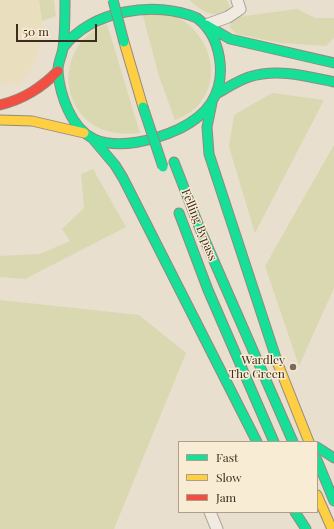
<!DOCTYPE html>
<html>
<head>
<meta charset="utf-8">
<style>
  body { margin:0 }
  #map { position:relative; width:334px; height:529px; overflow:hidden; background:#e8dfce; font-family:"Playfair Display",serif }
  canvas { display:block }
  .legend { position:absolute; left:178px; top:441px; width:140px; height:72px; box-sizing:border-box; background:#f9ecd5; border:1px solid #ae9f8c; margin:0; padding:5px 7px; list-style:none; font-size:12px; color:#3e2b1e }
  .legend li { display:flex; align-items:center; gap:8px; height:20px }
  .legend b { width:20px; border:1px solid #ae9f8c }
  .scale { position:absolute; left:16px; top:24px; width:81px; height:18px; box-sizing:border-box; border:2px solid #3e2b1e; border-top:0; padding-left:5px; font-size:12px; line-height:14px; white-space:nowrap; color:#3e2b1e; -webkit-text-stroke:3px #f9ecd5; paint-order:stroke }
</style>
</head>
<body>
<div id="map">
<canvas width="334" height="529"></canvas>
<ul class="legend">
<li><b style="height:5px;background:#16e098"></b>Fast</li>
<li><b style="height:5px;background:#ffcf43"></b>Slow</li>
<li><b style="height:5px;background:#f24e42"></b>Jam</li>
</ul>
<div class="scale">50 m</div>
</div>
<script>
const c = document.querySelector('canvas').getContext('2d');
c.lineJoin = 'round';
function fill(path, color) { c.fillStyle = color; c.fill(path, 'evenodd'); }
function strokePath(path, color, width, dash) { c.strokeStyle = color; c.lineWidth = width; c.lineCap = dash ? 'butt' : 'round'; c.setLineDash(dash || []); c.stroke(path); }
function label(font, color, halo, rows, align = 'center') {
  c.font = font + ' "Playfair Display",serif'; c.lineWidth = 3; c.setLineDash([]); c.textBaseline = 'middle'; c.strokeStyle = halo; c.fillStyle = color; for (const [text, x, y, turn = 0] of rows) {
    c.save(); c.translate(x, y); c.rotate((+turn || 0) * Math.PI / 180); c.textAlign = isNaN(turn) ? turn : align; if (halo) c.strokeText(text, 0, 0); c.fillText(text, 0, 0); c.restore();
  }
}
const farmland = new Path2D(`
  M0 0H39L42 21 41 41 36 60 29 73 19 83 0 85Z`);
const green = new Path2D(`
  M39 0H54L56 16 42 21Z
  M190 0H227L230 7C218 22 200 11 190 0Z
  M297 9 315 18H334V38L326 46 281 43 236 34 230 27 231 22 237 17Z
  M142 12C148 12 154 11 160 12 201 17 227 70 200 103 193 112 184 116 175 120L159 76Z
  M107 24 140 133C122 135 102 133 88 121 55 92 66 38 107 24Z
  M272 93 324 100 255 233 229 147 234 115Z
  M334 145V288L299 366 265 266Z
  M93 169 126 227 25 279 0 277V256L40 254 70 241 62 229 84 208 81 174Z
  M0 300 139 315 186 353 114 529H0Z`);
const street = new Path2D(`
  M206 25 228 17 240 9 237 0
  M210 512 217 529`);
const fast = new Path2D(`
  M206 25 230 39 334 63
  M63 48C90 10 156 0 197 18 221 36 228 77 211 103 204 114 191 123 179 129 155 140 119 150 94 139 71 128 60 95 58 72 57 64 62 56 63 48 65 32 65 16 65 0
  M216 94C227 88 237 81 249 77 277 68 306 76 334 82
  M212 103 207 127 209 154 278 364
  M93 139 115 165 123 178 257 442
  M174 162 200 229 293 442
  M179 213 208 290 274 442
  M317 447 334 458
  M317 460 334 501
  M295 512 306 529`);
const slow = new Path2D(`
  M124 42 143 107
  M0 120 32 121 84 133
  M278 364 309 442
  M317 495 332 529`);
const jam = new Path2D(`
  M0 105C24 99 41 88 58 71`);
const fastBridge = new Path2D(`
  M113 0 124 42
  M143 107 163 167`);
const markers = [
  [293,367,4,"#7a6a5c"]
];
const streetNames = [
  ["Felling Bypass",199,225,68]
];
const poiNames = [
  ["Wardley",285,360],
  ["The Green",285,374]
];
fill(farmland, '#e9debe');
fill(green, '#dad8b0');
strokePath(street, '#aea497', 13);
strokePath(fast, '#93897e', 11);
strokePath(slow, '#93897e', 11);
strokePath(jam, '#93897e', 11);
strokePath(street, '#f0eae1', 11);
strokePath(fast, '#16e098', 9);
strokePath(slow, '#ffcf43', 9);
strokePath(jam, '#f24e42', 9);
strokePath(fastBridge, '#93897e', 11, []);
strokePath(fastBridge, '#16e098', 9);
for (const [x, y, r, color] of markers) { const dot = new Path2D(); dot.arc(x, y, r, 0, 2 * Math.PI); c.fillStyle = color; c.fill(dot); strokePath(dot, '#f9ecd5', 1.5); }
label('12px', '#3e2b1e', '#f9ecd5', streetNames);
label('12px', '#3e2b1e', '#f9ecd5', poiNames, 'right');
</script>
</body>
</html>
